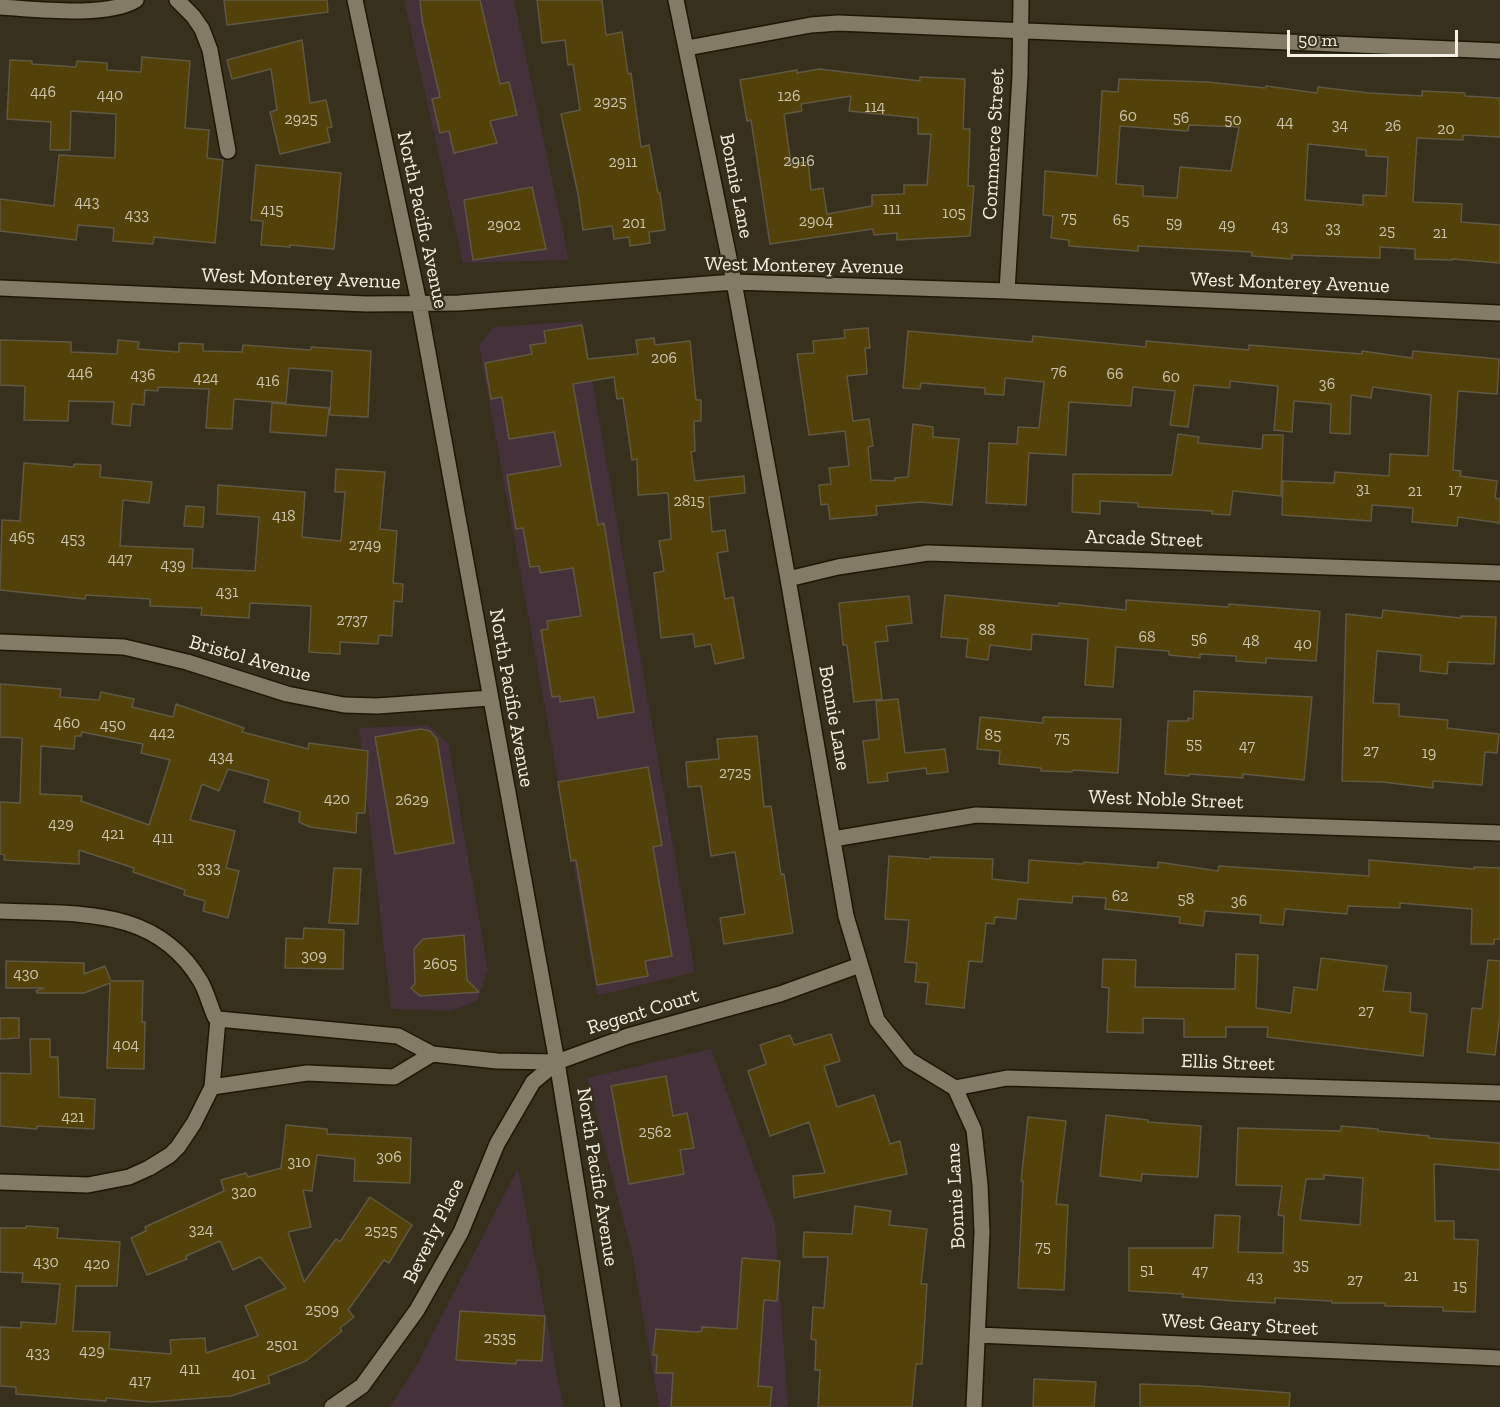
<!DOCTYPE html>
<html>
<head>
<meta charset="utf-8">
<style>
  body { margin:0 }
  #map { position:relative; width:1500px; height:1407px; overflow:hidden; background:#36301c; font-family:"Zilla Slab",serif }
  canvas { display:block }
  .scale { position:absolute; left:1287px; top:30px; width:171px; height:27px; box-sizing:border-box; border:3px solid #f4f0e4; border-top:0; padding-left:8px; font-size:18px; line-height:21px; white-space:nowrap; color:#f4f0e4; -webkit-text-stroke:4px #36301c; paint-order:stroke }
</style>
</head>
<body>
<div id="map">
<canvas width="1500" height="1407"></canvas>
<div class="scale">50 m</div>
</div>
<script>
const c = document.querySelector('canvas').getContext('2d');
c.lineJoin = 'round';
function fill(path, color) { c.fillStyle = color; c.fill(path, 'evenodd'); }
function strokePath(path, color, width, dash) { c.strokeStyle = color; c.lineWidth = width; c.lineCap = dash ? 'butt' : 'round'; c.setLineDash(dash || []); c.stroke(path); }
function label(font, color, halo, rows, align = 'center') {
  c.font = font + ' "Zilla Slab",serif'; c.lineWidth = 5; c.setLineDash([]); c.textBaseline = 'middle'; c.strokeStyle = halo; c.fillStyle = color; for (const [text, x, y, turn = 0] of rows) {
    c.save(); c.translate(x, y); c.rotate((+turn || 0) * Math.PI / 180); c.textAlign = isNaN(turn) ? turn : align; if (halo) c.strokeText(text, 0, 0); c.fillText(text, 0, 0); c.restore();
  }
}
const commercial = new Path2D(`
  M404 0H514L569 260 463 263Z
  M582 321 695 972 600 995 597 994 479 345 493 327Z
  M428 725 448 743 488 970 477 1001 451 1011 391 1009 359 728Z
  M711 1049 775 1223 788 1407H659L632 1253 587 1078Z
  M518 1168 563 1407H390L415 1368Z`);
const building = new Path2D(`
  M224 0H327L328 12 227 25Z
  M420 0H480L500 84 509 82 517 115 490 121 497 143 454 153 449 131 440 133 432 99 440 97 422 20Z
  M537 0H602L606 35 622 32 628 74 631 73 641 147 649 145 658 193H660L665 230 649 232 650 243 630 246 629 237 614 239 612 226 583 230 578 194 561 114 580 110 573 64 568 65 565 40 542 43Z
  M302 40 310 103 326 100 332 127 327 128 330 142 280 154 270 112 277 110 271 69 232 79 227 60Z
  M142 57 190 61 185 128 209 130 207 158 223 160 215 243 154 237 153 244 113 241 114 228 78 225 76 240 0 231V199L54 206 59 155 115 158 116 114 71 111 70 150H50L51 122 7 119 10 60 32 61V64L76 67 77 61 107 63V70L141 72Z
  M819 69 920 81V77L965 79 963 129H970L968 186H974L970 236 897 240V233L874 235 873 229 770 244 751 120 747 121 740 80 797 70V73ZM851 96 849 111 918 118V134H931L927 185H904V194L872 195V206L827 214 823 188 811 190 808 162 791 164 784 114 802 111 801 104Z
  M1119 79 1208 82 1265 88 1266 86 1317 93 1318 87 1369 93 1422 96V91L1465 93V96L1500 98V137L1463 135V140L1417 138 1413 202 1462 204 1461 222 1500 225V263L1452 259V260L1415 259V249L1380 247V258L1292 255V259L1252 256V252L1138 246V251L1069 246V240L1051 238 1053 216 1043 215 1045 171 1097 176 1102 91 1118 92ZM1189 125 1239 127 1231 171 1180 167 1177 198 1143 196V186L1116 184 1120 126 1188 131ZM1308 144 1366 150V156L1388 157 1386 196 1363 195V205L1305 200Z
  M256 165 341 173 334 249 290 245V247L261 245 263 221 251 220Z
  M532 187 546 249 473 260 464 200Z
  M582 325 588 359 638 354 636 340 654 338 655 345 690 341 696 400H701V421H694L695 451 691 452 695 481 744 476 745 493 709 497 712 532 725 530 728 551 717 553 725 599 733 597 744 658 715 664 711 644 695 647 693 634 661 638 654 573 664 571 659 541 671 539 668 493 638 495 637 459 632 460 623 398 617 399 614 377 573 384 598 525 604 523 634 712 598 718 594 697 560 702V696L552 697 541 630 548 629 547 621 581 616 573 568 540 573 539 566 530 567 523 528 516 529 507 475 561 466 554 432 509 439 502 397 491 399 485 363 532 354 530 345 546 343 544 331Z
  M868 328 870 348H865L867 374 847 376 853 421 869 419 873 446 868 447 871 480 895 481V478L908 477 913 424 933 427V437L959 439 952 505 921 502 876 506 877 515 830 519 828 504 821 505 819 485 831 484 829 468 849 466 845 431 809 435 797 354 814 353 813 341 845 338 844 330Z
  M908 331 1032 342 1033 336 1146 347V341L1249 350V345L1362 354V351L1412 358 1413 351 1499 359 1497 394 1458 391 1453 470 1461 471 1460 476 1497 481 1495 498 1500 499V523L1458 517 1457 526 1412 522 1413 508 1372 505 1371 521 1282 515 1283 481 1334 483 1335 472 1389 476 1390 454 1428 456 1431 395 1373 387 1371 398 1351 395 1350 434 1330 433 1331 404 1294 401 1292 432 1274 430 1278 386 1230 381V388L1194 385 1188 427 1170 425 1175 391 1133 387 1131 406 1069 402 1066 455 1029 453 1026 505 986 503 989 443 1017 444 1018 427 1039 428 1044 382 1005 378 1004 395 985 394V388L921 383 920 389 903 388Z
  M0 340 71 342V352L117 354 118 340 139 342 138 349 179 352V343L203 344V351L242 352 243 345 311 350V347L371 351 368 417 330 415 332 371 289 368 286 403 234 399 232 429 206 428 209 389 158 387V391L145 390 144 405 132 404 130 426 112 424 114 402 69 401 68 421 24 420 25 386 0 385Z
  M272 403 329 408 326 436 270 432Z
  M1178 434 1199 437 1198 443 1262 449 1263 435H1283L1281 496 1233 491 1230 515 1212 514V511L1138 507V503L1100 501V514L1072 512 1073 474 1172 475Z
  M24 463 74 467V464L101 465 100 477 152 482 149 503 123 500 120 546 193 549 192 568 255 571 259 517 217 514 218 485 305 492 302 537 341 541 345 492H335L336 469 385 472 380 529 397 531 393 583 403 584 402 602 394 601 392 636 379 635 378 644 340 642V654L309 652 311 606 250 603 249 618 201 615 202 608 150 606V599L86 595 85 599 0 590 2 520 20 521Z
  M186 506 204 507 203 527 184 526Z
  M945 595 1058 606 1059 603 1126 610V600L1228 607 1229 604 1317 611 1320 612 1316 661 1266 658V663L1236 661V656L1200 654V658L1169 655V651L1116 647 1113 687 1085 685 1088 639 1032 634 1031 650 990 645 988 660 966 657 968 639 941 637Z
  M909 596 912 623 886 626 888 641 875 642 882 699 854 702 847 645H843L839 603Z
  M1383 610 1461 618V616L1496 617 1494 664 1448 662 1447 674 1420 671 1421 655 1377 651 1373 703 1399 704V716L1448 720 1447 728 1499 734 1497 753 1485 752 1482 785 1433 781V788L1382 782 1342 781 1346 614 1382 618Z
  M0 684 61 689 60 697 99 700 101 692 134 699 132 707 173 717 176 704 244 728 242 732 308 749 309 743 368 751 365 813H357L356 833 310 827 299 822 300 812 264 802 269 780 228 769 219 791 202 784 190 820 235 831 226 868 239 871 228 918 203 911 205 901 184 895 185 890 133 872 134 868 79 850V864L4 860 5 855 0 854V802L20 803 22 738 0 737ZM82 732 143 744 141 753 170 760 149 825 81 801 82 796 40 794 41 746 74 749 75 736H81Z
  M1194 691 1312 697 1304 780 1243 774V778L1189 774V776L1165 774 1168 721H1188V718L1193 719Z
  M898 699 905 753 945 749 948 772 927 774 926 768 887 773 888 781 868 783 863 741 879 739 876 701Z
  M980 717 1043 723V717L1121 719 1118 773 1073 770 1072 772 1041 771V768L999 764 1000 751 977 749Z
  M421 729 430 731 437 739 454 843 395 854 375 737Z
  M757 736 764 807 771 806 781 875 784 874 793 933 724 944 720 918 745 914 735 852 711 856 701 786 688 787 686 762 719 759 717 739Z
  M648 767 662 845 653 847 672 956 645 961 648 976 597 985 576 860 571 861 558 782Z
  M889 856 930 859V857L993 859 992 879 1028 883 1029 860 1083 864 1084 862 1158 868V862L1218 871 1219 866 1369 876V860L1474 869V867L1500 868V939H1494V944H1471L1472 909 1400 903V908L1348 906 1347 914 1285 909 1283 925 1260 923 1261 915 1205 911 1203 926 1179 923 1180 917 1105 909 1106 898 1073 896 1072 903 1018 899 1016 919 995 917 994 924 986 923 982 962 969 961 964 1008 926 1004 928 983 915 982 917 963 905 962 909 920 885 919Z
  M334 868 361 869 358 924 329 923Z
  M304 928 344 930 343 969 285 968 286 938 303 939Z
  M464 935 467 980 479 992 420 996 411 988 415 984 414 949 423 939Z
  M1236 954 1258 955 1256 1008 1291 1013 1294 987 1317 990 1321 958 1387 966 1383 991 1411 993 1410 1012 1427 1014 1423 1056 1267 1037 1268 1027H1226V1037H1184V1019L1143 1018V1033L1107 1032 1109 988 1102 987 1103 959 1136 960 1135 987 1235 989Z
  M1488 960 1500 961V1016L1495 1055 1467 1052 1472 1008 1482 1009Z
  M6 961 84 963V974L105 966 111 981H143L142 1022H145L144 1069 107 1068 110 983 84 993H37L36 991 44 988H6Z
  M0 1018H19V1038L0 1039Z
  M831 1034 840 1061 824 1066 837 1107 874 1095 890 1144 900 1141 907 1174 794 1198 793 1176 825 1173 809 1122 770 1136 748 1071 766 1064 760 1045 790 1035 794 1045Z
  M30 1039H50V1057H58L59 1097 95 1099 94 1129 37 1126V1129L0 1126V1073L31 1074Z
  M666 1076 673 1116 687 1113 694 1148 680 1150 684 1174 629 1184 611 1086Z
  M1106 1115 1148 1120V1122L1201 1126 1198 1177 1142 1174 1141 1181 1100 1176Z
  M1028 1117 1066 1121 1056 1204 1068 1205 1064 1290 1018 1288 1023 1181H1021Z
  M286 1125 327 1129V1134L411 1138 410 1183 354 1181 355 1159 317 1155 312 1191 303 1190 311 1227 288 1232 304 1282 336 1239 340 1242 370 1197 412 1225 389 1263 384 1260 348 1310 354 1317 340 1328 342 1331 306 1361 268 1376 270 1383 231 1396 151 1402 106 1398V1401L16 1394V1387L0 1386V1327L21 1328V1322L56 1324 60 1284 22 1282 23 1273 0 1272V1228H26V1226L58 1228 57 1238 120 1242 117 1286H76L73 1331 110 1332 109 1349 171 1354 170 1340 205 1338 206 1353 258 1336 245 1306 286 1288 260 1257 233 1270 220 1241 186 1256 187 1259 147 1275 131 1238 146 1231 145 1227 224 1191 221 1180 246 1173 248 1177 281 1168Z
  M1341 1126 1378 1129V1131L1429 1136V1138L1500 1143V1170L1434 1164 1435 1221H1454V1239L1478 1240 1475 1312 1443 1311V1307L1385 1306V1303H1332V1301L1275 1298V1303L1235 1301 1182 1297 1183 1294 1129 1291V1248H1213L1215 1215 1240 1216 1238 1252 1283 1253 1284 1216 1278 1215 1282 1186 1236 1185 1238 1128 1341 1131ZM1324 1175 1363 1178 1360 1225 1300 1220 1306 1179H1324Z
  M855 1206 891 1211 889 1225 927 1229 921 1284H927L922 1364H916L912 1407H818L820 1370H815L816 1340 811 1339 813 1307 824 1308 828 1257H803L804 1232 852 1234Z
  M742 1258 780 1261 777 1301 764 1300 758 1386 772 1387 770 1407H671L673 1373H656L657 1355H653L656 1329 697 1332 702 1331V1327L737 1329Z
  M460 1311 545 1316 542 1361 517 1360 516 1364 456 1360Z
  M1034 1379 1096 1382 1094 1407H1033Z
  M1140 1384 1199 1386 1290 1393 1289 1407H1140Z`);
const minor = new Path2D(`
  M177 0 193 16 202 29 210 50 228 151
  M355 0 419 303 557 1062 613 1407
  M676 0 734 282 788 579 846 916 877 1020 909 1060 955 1088 974 1130 980 1185 982 1232 974 1407
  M0 7C35 9 107 18 136 0
  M687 48 811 25 838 23 1500 51
  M0 288 367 304 459 303 734 282 1007 291 1500 313
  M1007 291 1020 76 1021 0
  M788 579 838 567 928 553 1500 573
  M0 642 124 647 187 662 287 694 344 705 377 706 490 698
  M833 839 976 815 1500 833
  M0 911C77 915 156 905 201 982 207 993 210 1006 215 1017L218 1019
  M432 1054 497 1061 557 1062 628 1036 780 994 860 965
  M212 1087 307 1073 394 1077 432 1054 398 1036 218 1019
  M955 1088 1007 1078 1500 1093
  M0 1182 88 1185 129 1177 149 1168 170 1155 178 1147 194 1123 212 1087 218 1019
  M978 1335 1500 1358
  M332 1407 362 1386 417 1310 461 1232 497 1144 533 1082 557 1062`);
const numberNames = [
  ["446",43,92],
  ["440",110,95],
  ["126",789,96],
  ["2925",610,102],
  ["114",875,107],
  ["60",1128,116],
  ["56",1181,118],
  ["2925",301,119],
  ["50",1233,120],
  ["44",1285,122],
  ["34",1340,125],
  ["26",1393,126],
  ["20",1446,129],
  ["2916",799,161],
  ["2911",623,162],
  ["443",87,202],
  ["111",892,209],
  ["415",272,210],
  ["105",954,213],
  ["433",137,215],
  ["75",1069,218],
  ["65",1121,220],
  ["2904",816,221],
  ["201",634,223],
  ["59",1174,223],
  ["2902",504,225],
  ["49",1227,225],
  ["43",1280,226],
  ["33",1333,228],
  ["25",1387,231],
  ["21",1440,233],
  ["206",664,358],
  ["76",1059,372],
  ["446",80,373],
  ["66",1115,374],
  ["436",143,375],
  ["60",1171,377],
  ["424",206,378],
  ["416",268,381],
  ["36",1327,384],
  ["31",1363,489],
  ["17",1455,490],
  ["21",1415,491],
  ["2815",689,501],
  ["418",284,516],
  ["465",22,537],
  ["453",73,539],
  ["2749",365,545],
  ["447",120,559],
  ["439",173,565],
  ["431",227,592],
  ["2737",352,620],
  ["88",987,630],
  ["68",1147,637],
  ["56",1199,639],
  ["48",1251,641],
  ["40",1303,644],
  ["460",67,723],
  ["450",113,725],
  ["442",162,733],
  ["85",993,735],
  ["75",1062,738],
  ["55",1194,744],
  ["47",1247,746],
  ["27",1371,751],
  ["19",1429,753],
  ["434",221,757],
  ["2725",735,773],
  ["420",337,799],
  ["2629",412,800],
  ["429",61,824],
  ["421",113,834],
  ["411",163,838],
  ["333",209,868],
  ["62",1120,896],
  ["58",1186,899],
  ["36",1239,901],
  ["309",314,956],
  ["2605",440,964],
  ["430",26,974],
  ["27",1366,1011],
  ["404",126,1045],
  ["421",73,1117],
  ["2562",655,1132],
  ["306",389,1157],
  ["310",299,1162],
  ["320",244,1192],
  ["324",201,1230],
  ["2525",381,1231],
  ["75",1043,1247],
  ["430",46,1262],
  ["420",97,1264],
  ["35",1301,1265],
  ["51",1147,1270],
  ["47",1200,1271],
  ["21",1411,1276],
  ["43",1255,1277],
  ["27",1355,1280],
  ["15",1460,1286],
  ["2509",322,1310],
  ["2535",500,1338],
  ["2501",282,1345],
  ["429",92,1351],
  ["433",38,1353],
  ["411",190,1369],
  ["401",244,1374],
  ["417",140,1381]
];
const streetNames = [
  ["Commerce Street",994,144,-87],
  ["Bonnie Lane",736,186,79],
  ["North Pacific Avenue",422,220,78],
  ["West Monterey Avenue",804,266,1],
  ["West Monterey Avenue",301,279,2],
  ["West Monterey Avenue",1290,283,2],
  ["Arcade Street",1144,539,2],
  ["Bristol Avenue",250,659,16],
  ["North Pacific Avenue",511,698,80],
  ["Bonnie Lane",834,718,80],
  ["West Noble Street",1166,800,2],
  ["Regent Court",643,1012,-17],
  ["Ellis Street",1228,1063,2],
  ["North Pacific Avenue",597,1177,81],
  ["Bonnie Lane",956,1196,-93],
  ["Beverly Place",434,1231,-64],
  ["West Geary Street",1240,1325,3]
];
fill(commercial, '#44313a');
fill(building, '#524109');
strokePath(building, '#605843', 1.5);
strokePath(minor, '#1e1705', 18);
strokePath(minor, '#837b65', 15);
label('16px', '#ccc4ad', null, numberNames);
label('20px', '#f4f0e4', '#36301c', streetNames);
</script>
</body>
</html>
